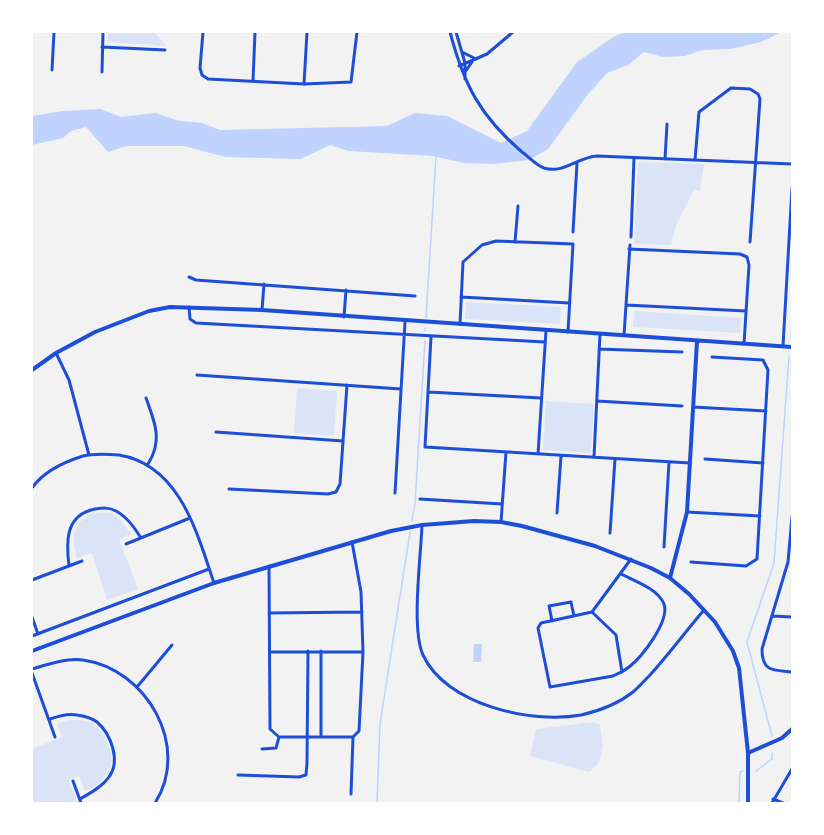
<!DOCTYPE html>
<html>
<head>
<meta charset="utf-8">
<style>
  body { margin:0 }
  #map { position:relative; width:824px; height:835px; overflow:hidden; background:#f2f2f2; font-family:Quicksand,sans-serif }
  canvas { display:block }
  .frame { position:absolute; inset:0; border:33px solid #fff; pointer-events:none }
</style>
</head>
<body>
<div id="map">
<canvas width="824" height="835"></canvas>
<div class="frame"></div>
</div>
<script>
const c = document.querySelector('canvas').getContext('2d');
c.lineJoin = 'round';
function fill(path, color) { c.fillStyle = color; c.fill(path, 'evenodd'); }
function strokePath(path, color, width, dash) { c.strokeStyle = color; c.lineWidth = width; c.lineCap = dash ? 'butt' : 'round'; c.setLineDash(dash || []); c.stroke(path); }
const green = new Path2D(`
  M108 32H154L166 46 108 42Z
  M638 162 704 164 700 191 694 190 676 225 671 245 634 244Z
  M466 302 561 307 560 324 465 319Z
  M634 311 741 318 740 333 633 327Z
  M297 388 337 391 334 436 294 433Z
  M546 401 594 404 591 453 543 450Z
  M111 513 120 519 131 534 119 539 138 589 107 600 92 553 77 558C72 541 71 526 89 515 94 512 105 513 111 513Z
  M69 720C76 720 83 720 90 722 97 725 103 733 106 740 118 764 109 781 85 791L79 776 69 780 78 803H32V749L62 737 57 724Z
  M593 722 600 725 603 746 599 763 589 772 530 756 536 729Z`);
const water = new Path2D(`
  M626 32H782L761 42 731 49 702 50 685 56 663 57 644 52 628 65 607 73 589 93 548 149 529 160 494 164 464 163 433 156 349 151 330 145 301 159 225 157 184 146H126L108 152 86 127 71 131 63 138 32 145V116L62 111 101 109 121 117 155 113 180 121 202 123 220 130 387 126 415 113 447 116 501 143 527 131 577 62 615 36Z
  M474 644H482L481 662H473Z`);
const stream = new Path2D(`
  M426 318 436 156
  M425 331V328
  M791 338 792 316
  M412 521 415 503 425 341
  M772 736 747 642 774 563 789 356
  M756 771 772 759V753
  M377 803 380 724 410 532
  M739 803 740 772 743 771`);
const minor = new Path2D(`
  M203 32 200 68 202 75 208 79 304 84 351 82 357 32
  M450 32C464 85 480 116 522 152 529 157 536 165 544 168 564 174 578 157 597 156L792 164
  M456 32 465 63V79
  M102 47 165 50
  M462 52 476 59
  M459 66 487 54 513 32
  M52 70 54 32
  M102 72 103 32
  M465 72 472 62
  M253 81 255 32
  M304 84 307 32
  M665 159 667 124
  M695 160 699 112 731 88 750 89 758 94 760 99 750 242
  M573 232 577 163
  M631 237 634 158
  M515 242 518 206
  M629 249 740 254 747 257 749 265 744 344
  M189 277 196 280 415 296
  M461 297 569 303
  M626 305 746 311
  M189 307 190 319 196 323 545 342
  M262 310 264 284
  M344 317 346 290
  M460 324 463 262 482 245 496 241 573 244 568 332
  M624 335 630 245
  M431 337 425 447 690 463
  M783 346 792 188
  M599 349 682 352
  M56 353 69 380 89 455
  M197 375 401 389
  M428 392 541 398
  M146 398C155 423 163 440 148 464
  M597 401 682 406
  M693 407 766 411
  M216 432 343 441
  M538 454 546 331
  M594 457 600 334
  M705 459 763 463
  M32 488C43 472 64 462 83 456 95 453 107 454 119 455 180 465 197 533 214 583
  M229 489 328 494 336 492 340 484 347 385
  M395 493 405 322
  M420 499 502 504
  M687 512 760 516
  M557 513 561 456
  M792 517 788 562 762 649C762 672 773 670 792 672
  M501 522 506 452
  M422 525C421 556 411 629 423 655 446 705 531 724 581 715 599 711 619 703 633 692 639 687 645 680 650 675 669 654 686 631 704 610
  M610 533 615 459
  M352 542 361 592 363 652
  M126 544 190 518
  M664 547 669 462
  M691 562 746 566 757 559 768 370 763 360 712 357
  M69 566C66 542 65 515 95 509 102 508 109 507 116 511 127 517 134 527 141 538
  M269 566 270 729 279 737H353L359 731 363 652H270
  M621 574C635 581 658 589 664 604 670 621 642 657 629 667 624 671 619 673 613 676L550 687 538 628 541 623 592 612 631 559
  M32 580 82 561
  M592 612 616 635 622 672
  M269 613 362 612
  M772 616 792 617
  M32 617 38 634
  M552 621 549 606 571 602 574 616
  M32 636 209 569
  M32 669C49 664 65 658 83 660 147 669 191 747 155 803
  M32 673 55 737
  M137 687 172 645
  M50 719C58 716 68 713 77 715 83 716 92 718 97 722 111 734 121 761 109 777 102 787 90 793 80 799
  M321 737V651
  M262 749 276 748 279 737
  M238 775 299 777 306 775 307 763 308 651
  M73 781 81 803
  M351 794 353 737
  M773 799 783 803
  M772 803 792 769`);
const tertiary = new Path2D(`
  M32 370 56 353 95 332 149 311 170 307 262 310 792 347
  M670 578 687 512 697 341
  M32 651 214 583 391 531 422 525 474 521 501 522 522 526 595 546 651 568 670 578 689 594 715 622 733 651 739 668 748 753V803
  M748 753 782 738 792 729`);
fill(green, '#dbe4f7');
fill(water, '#bfd3fe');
strokePath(stream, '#bfd3fe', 1.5);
strokePath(minor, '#1d4ed8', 3);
strokePath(tertiary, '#1d4ed8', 4);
</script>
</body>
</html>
